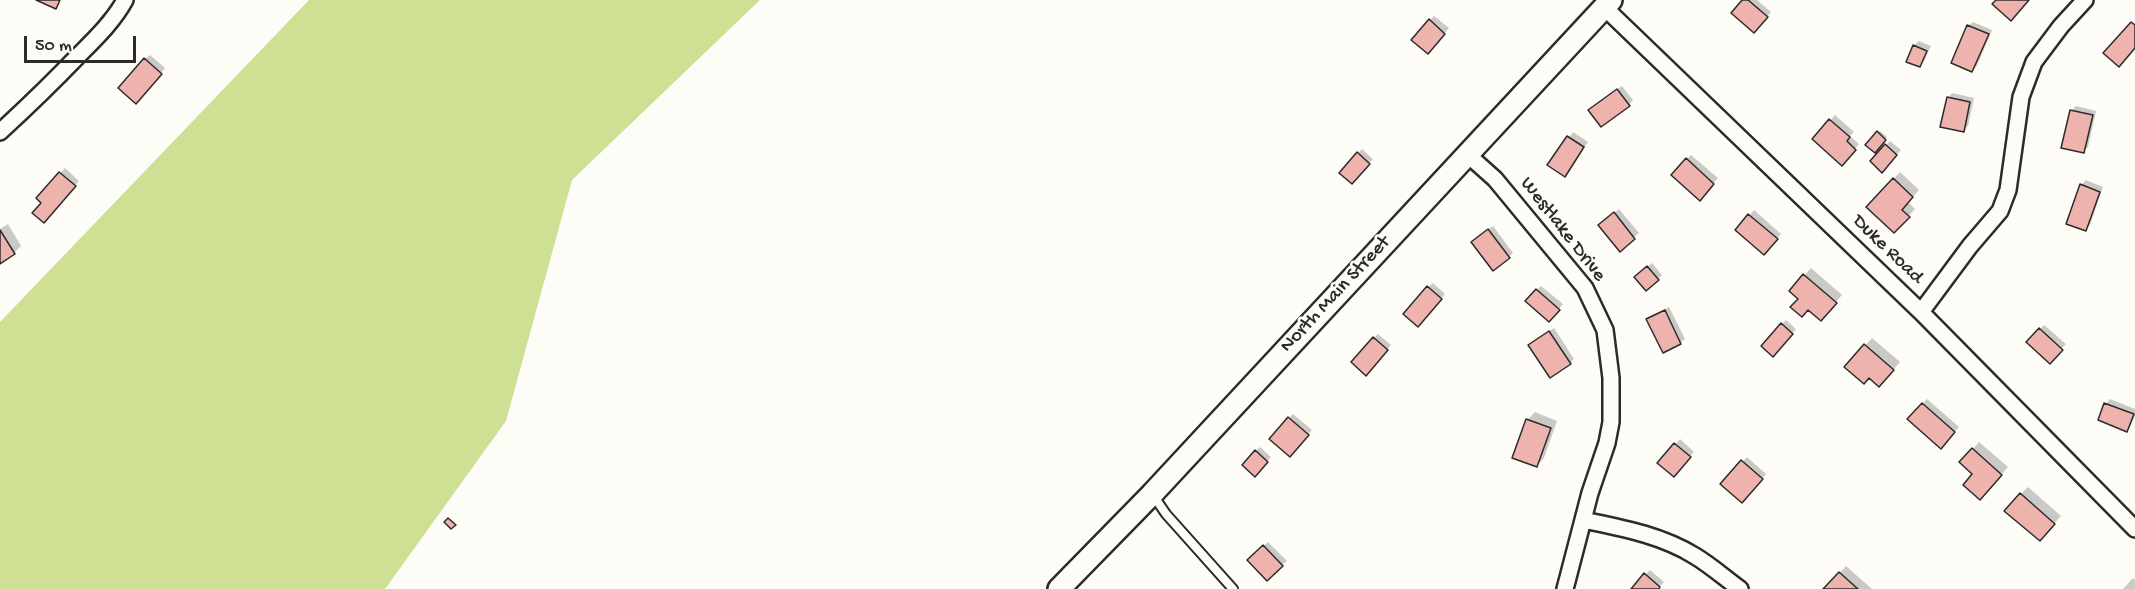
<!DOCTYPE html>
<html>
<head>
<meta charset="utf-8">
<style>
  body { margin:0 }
  #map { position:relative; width:2135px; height:589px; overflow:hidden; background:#fdfcf7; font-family:"Gochi Hand",sans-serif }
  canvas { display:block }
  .scale { position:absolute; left:24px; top:36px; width:112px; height:27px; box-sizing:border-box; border:3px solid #2b2b2b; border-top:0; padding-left:8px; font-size:18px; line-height:21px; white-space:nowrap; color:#2b2b2b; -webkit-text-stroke:4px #fdfcf7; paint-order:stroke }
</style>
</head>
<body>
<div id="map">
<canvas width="2135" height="589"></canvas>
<div class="scale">50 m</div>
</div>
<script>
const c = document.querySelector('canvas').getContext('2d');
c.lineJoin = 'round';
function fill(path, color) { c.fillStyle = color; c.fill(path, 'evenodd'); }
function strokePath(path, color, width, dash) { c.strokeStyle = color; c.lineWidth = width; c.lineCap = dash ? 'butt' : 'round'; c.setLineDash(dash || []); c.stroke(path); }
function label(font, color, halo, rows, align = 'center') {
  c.font = font + ' "Gochi Hand",sans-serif'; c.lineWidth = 5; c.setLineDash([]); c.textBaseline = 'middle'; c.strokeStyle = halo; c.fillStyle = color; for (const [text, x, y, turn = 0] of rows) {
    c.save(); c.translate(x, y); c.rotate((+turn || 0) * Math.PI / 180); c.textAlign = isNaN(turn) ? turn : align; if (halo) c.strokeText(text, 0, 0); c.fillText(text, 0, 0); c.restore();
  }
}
const green = new Path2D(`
  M309 0H760L572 180 506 421 385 589H0V322Z`);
const shadow = new Path2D(`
  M1744 0H1757L1771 12 1759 27Z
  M1434 16 1449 28 1432 48 1430 20Z
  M1973 22 1992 30 1977 66 1972 70 1968 26Z
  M1919 41 1931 46 1924 61 1920 66 1908 61 1914 45Z
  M150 55 165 68 140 97 145 59Z
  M1622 86 1633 100 1629 105 1595 106Z
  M1952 93 1974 98 1968 126 1964 130 1948 98Z
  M2076 106 2096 111 2088 147 2083 152 2071 111Z
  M1835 115 1854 132 1850 136 1859 144 1847 159 1814 139Z
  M1880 131 1887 137 1875 151 1867 145Z
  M1573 132 1588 142 1569 170 1549 165Z
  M1890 141 1901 150 1887 166 1886 145Z
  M1362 149 1373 159 1356 178 1358 153Z
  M1691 155 1718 178 1704 194 1687 159Z
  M65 168 79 181 48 216 43 202 38 198Z
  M1900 172 1919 190 1908 202 1915 209 1894 231 1868 207Z
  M2086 180 2103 187 2090 225 2085 229 2081 185Z
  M1619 209 1639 233 1620 250 1605 221Z
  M1754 210 1781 234 1768 249 1737 229Z
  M8 224 21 246 14 253 0 262V229Z
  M1493 226 1513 253 1509 257 1477 238Z
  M1652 263 1662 275 1658 279 1640 273Z
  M1811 268 1842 295 1827 312 1800 298 1791 290Z
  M1433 283 1445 294 1422 320 1428 287Z
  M1541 286 1563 304 1553 316 1537 290Z
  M1669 307 1685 339 1680 343 1648 319 1652 315Z
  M1786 320 1796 329 1777 351 1782 324Z
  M2044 325 2066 344 2050 361 2028 342Z
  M1554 328 1574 359 1570 363 1534 341Z
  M1378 334 1391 345 1370 369 1374 338Z
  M1872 338 1900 362 1886 378 1869 376 1846 367Z
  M1927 399 1959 427 1945 442 1909 419Z
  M2110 399 2135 409V416L2131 425 2127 430 2106 404Z
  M1535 412 1557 421 1544 458 1537 465 1514 457 1528 419Z
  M1293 414 1312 430 1294 451 1289 418Z
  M1680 439 1694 452 1678 471 1659 462Z
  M1979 442 2008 467 1987 491 1975 474 1973 449Z
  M1260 447 1271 457 1259 470 1256 451Z
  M1747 457 1766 474 1747 497 1722 484Z
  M2028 487 2061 516 2046 533 2021 494Z
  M1268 542 1287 561 1267 579 1249 560Z
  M1846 566 1872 589H1825Z
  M1650 570 1664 582 1657 589H1633Z
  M2133 578 2135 580V589H2123Z`);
const building = new Path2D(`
  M36 0H60L56 9Z
  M1742 0H1748L1768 17 1754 33 1731 13Z
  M1996 0H2029L2011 21 1992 4Z
  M1429 19 1445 34 1428 54 1411 40Z
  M2131 22 2135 25V48L2119 67 2103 53Z
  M1967 25 1989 34 1972 72 1951 63Z
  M1913 45 1927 51 1920 67 1906 62Z
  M144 58 162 74 136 104 118 88Z
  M1617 89 1630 106 1601 127 1588 110Z
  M1947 97 1970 102 1964 132 1940 127Z
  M2070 110 2093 115 2084 153 2061 148Z
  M1829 119 1850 137 1847 141 1856 150 1842 166 1812 139Z
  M1877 131 1886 140 1875 153 1865 145Z
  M1567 136 1584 147 1565 177 1547 165Z
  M1885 144 1897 155 1882 173 1870 161Z
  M1357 152 1370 164 1352 184 1339 173Z
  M1686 158 1714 184 1700 201 1671 175Z
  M59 172 76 186 44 223 32 213 41 203 36 198Z
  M1893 178 1913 197 1902 210 1910 217 1894 233 1866 207Z
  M2080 184 2100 192 2086 231 2066 224Z
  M1614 212 1635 239 1620 252 1598 225Z
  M1748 214 1778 239 1764 255 1735 230Z
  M1488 229 1510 258 1493 271 1471 242Z
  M0 230 15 254 0 264Z
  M1647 266 1659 280 1646 291 1634 277Z
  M1803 274 1837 303 1821 321 1808 310 1802 317 1790 307 1798 299 1789 291Z
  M1427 286 1442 299 1418 327 1403 314Z
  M1536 289 1560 310 1549 322 1525 301Z
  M1665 310 1681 344 1663 353 1646 319Z
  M1781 323 1793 334 1773 357 1761 346Z
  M2039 328 2063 350 2050 364 2026 342Z
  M1549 331 1571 364 1550 378 1528 345Z
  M1373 337 1388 350 1366 376 1351 362Z
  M1864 344 1894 370 1879 387 1869 378 1864 384 1844 367Z
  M1922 403 1955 432 1941 449 1907 419Z
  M2104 403 2134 414 2127 432 2098 420Z
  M1288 417 1309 435 1290 457 1269 439Z
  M1526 419 1551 428 1537 467 1512 458Z
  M1674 443 1691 457 1674 477 1657 463Z
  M1972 448 2002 475 1980 500 1963 485 1972 474 1959 462Z
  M1255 450 1268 462 1255 477 1242 465Z
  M1741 460 1763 479 1742 503 1720 484Z
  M2020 493 2055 524 2040 541 2004 511Z
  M448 518 456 525 451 529 444 522Z
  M1263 545 1283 566 1267 581 1247 560Z
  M1839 572 1858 589H1823Z
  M1644 573 1660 587 1659 589H1631Z`);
const lane = new Path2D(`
  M1153 495 1166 514 1233 589`);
const street = new Path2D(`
  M1604 7 1921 312 2135 529
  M0 132C26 108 52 83 77 57 95 39 113 22 125 0
  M1467 154 1495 179 1585 288 1605 330 1611 378V422L1607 443 1590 493 1565 589
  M1921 312 1970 246 2000 211 2008 190 2021 97 2034 62 2061 26 2085 0
  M1583 520C1622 528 1661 535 1695 556 1710 565 1725 578 1740 589`);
const secondary = new Path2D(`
  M1059 589 1152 494 1611 0`);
const streetNames = [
  ["Westlake Drive",1562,230,52],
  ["Duke Road",1887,250,44],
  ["North Main Street",1336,295,-47]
];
fill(green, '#cee094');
fill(shadow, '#0003');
fill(building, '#eeb3ad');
strokePath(building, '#2b2b2b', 1.5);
strokePath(lane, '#2b2b2b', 12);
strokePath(street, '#2b2b2b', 20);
strokePath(secondary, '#2b2b2b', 26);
strokePath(lane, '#fdfcf7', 8);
strokePath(street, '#fdfcf7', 15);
strokePath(secondary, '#fdfcf7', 21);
label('20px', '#2b2b2b', '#fdfcf7', streetNames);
</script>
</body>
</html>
